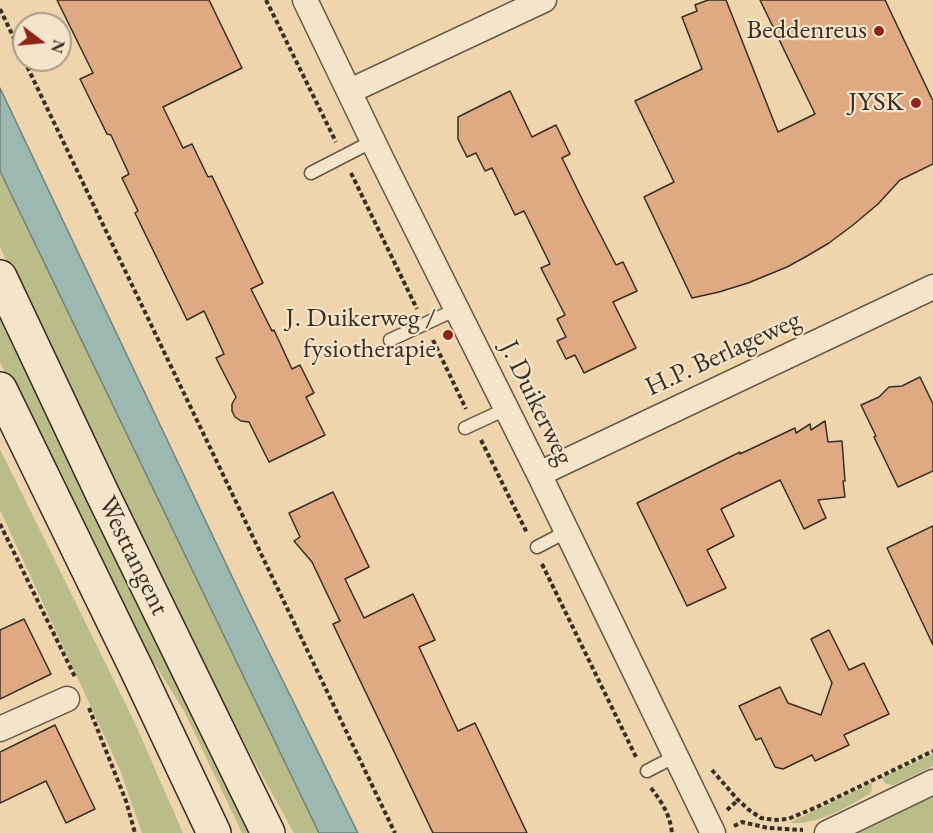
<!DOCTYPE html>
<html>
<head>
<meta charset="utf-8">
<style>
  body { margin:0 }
  #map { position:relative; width:933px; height:833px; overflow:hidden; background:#eed5ad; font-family:"EB Garamond",serif }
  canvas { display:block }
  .north { position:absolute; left:12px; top:12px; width:60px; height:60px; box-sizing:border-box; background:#f4e4ca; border:2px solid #a99b88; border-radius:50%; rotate:106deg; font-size:16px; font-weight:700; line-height:24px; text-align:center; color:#382e24 }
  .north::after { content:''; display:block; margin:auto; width:21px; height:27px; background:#8f2418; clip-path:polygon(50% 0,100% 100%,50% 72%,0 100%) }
</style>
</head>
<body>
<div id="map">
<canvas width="933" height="833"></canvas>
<div class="north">N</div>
</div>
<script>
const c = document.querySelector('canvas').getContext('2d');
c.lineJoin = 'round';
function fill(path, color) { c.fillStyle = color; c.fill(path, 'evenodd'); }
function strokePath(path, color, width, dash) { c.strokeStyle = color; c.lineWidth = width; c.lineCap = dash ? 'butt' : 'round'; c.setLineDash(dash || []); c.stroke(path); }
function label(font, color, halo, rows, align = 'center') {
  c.font = font + ' "EB Garamond",serif'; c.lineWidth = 4.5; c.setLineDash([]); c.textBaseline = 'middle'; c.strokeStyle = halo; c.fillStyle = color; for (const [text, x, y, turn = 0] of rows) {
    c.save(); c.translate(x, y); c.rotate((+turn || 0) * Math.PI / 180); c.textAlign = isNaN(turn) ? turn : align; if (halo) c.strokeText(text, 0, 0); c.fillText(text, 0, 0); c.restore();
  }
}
const green = new Path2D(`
  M0 171 319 833H294L227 712 113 477 33 317 0 247Z
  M0 306 253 833H242L184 711 128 621 38 442 0 362Z
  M0 449 134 721 183 833H142L120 770 0 510Z
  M933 754V766L894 785 886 784 881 778Z
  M872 783 871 792 868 795C844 808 818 825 789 823Z
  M933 797V833H855Z`);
const water = new Path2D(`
  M0 88 247 608 358 833H319L0 171Z`);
const building = new Path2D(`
  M57 0H209L242 68 163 107 183 148 192 144 208 177 212 176 263 283 251 289 272 331 274 330 292 369 300 365 314 393 306 397 325 435 269 462 249 422 241 421 235 417 232 411V404L236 397 216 358 224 354 204 311 187 320 135 213 138 211 122 178 129 174 111 135 107 134 80 79 93 73Z
  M708 0H726L778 132 815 114 760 0H885L933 101V164L900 180 878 204 853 225 829 243 807 256 787 267 748 283 719 292 692 298 644 197 674 182 635 101 702 69 682 17 697 11 695 5Z
  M510 91 532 137 556 125 570 154 562 158 584 203 616 265 623 262 637 291 613 302 636 348 584 373 575 355 566 359 557 341 566 337 557 319 565 315 541 268 550 264 524 211 515 215 492 168 485 171 476 153 467 157 458 139V117Z
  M920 377 933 404V471L898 487 874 437 876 436 861 405 879 397 889 387 902 386Z
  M825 421 828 442 842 441 845 481H843L845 497 818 500 826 518 804 529 780 480 721 509 734 536 707 550 726 588 687 606 637 503 740 452V454L795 428 796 433 810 424 811 430Z
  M333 492 369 567 345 579 364 618 413 594 435 640 419 647 458 731 475 723 527 833H433L333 624 340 621 312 562 294 541 300 537 289 513Z
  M933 526V645L887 548Z
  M24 619 51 674 0 699V630Z
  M829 630 849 670 864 663 889 714 844 735 849 745 815 761 812 755 783 769 775 767 761 738 756 740 739 706 780 687 788 703 821 715 832 683 811 639Z
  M55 725 95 809 66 823 46 781 0 803V752Z`);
const path = new Path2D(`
  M266 0 336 142
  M0 9 24 59
  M24 60 395 833
  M351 173 417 309
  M433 340 466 409
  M481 440 527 533
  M0 524 75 677
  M542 564 636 757
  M89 708 126 801 135 833
  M712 770 738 800 749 810 761 818 774 820 788 819 817 807 933 751
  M651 788C662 802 670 815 672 833
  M727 810 738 800
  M734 826 742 822 768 828 803 830`);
const lane = new Path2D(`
  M311 173 373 141
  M390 340 457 309
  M465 428 506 409
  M537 547 566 532
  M647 771 676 756`);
const street = new Path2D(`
  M305 0 382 160 539 474 713 833
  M350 91 544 0
  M539 474 933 287
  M0 729 67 699
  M827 833 933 782`);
const secondary = new Path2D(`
  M0 277 102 493 268 833
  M0 389 137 670 214 833`);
const markers = [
  [879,31,6,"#8f2418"],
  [916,103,6,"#8f2418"],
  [448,335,6,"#8f2418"]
];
const poiNames = [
  ["Beddenreus",867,31],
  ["JYSK",904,103],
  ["J. Duikerweg /",436,319],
  ["fysiotherapie",436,350]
];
const streetNames = [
  ["H.P. Berlageweg",723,354,-25],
  ["J. Duikerweg",536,403,64],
  ["Westtangent",133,556,64]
];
fill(green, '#babd89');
fill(water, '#9bb8b1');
strokePath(water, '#738179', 1.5);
fill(building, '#dfaa83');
strokePath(building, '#382e24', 1.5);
strokePath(lane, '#665846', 15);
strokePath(street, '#665846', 27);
strokePath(secondary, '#382e24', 36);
strokePath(path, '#382e24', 4, [4.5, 3]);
strokePath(lane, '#f4e4ca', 12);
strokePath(street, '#f4e4ca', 24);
strokePath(secondary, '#f4e4ca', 33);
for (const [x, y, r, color] of markers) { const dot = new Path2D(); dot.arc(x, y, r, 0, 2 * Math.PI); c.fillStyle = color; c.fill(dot); strokePath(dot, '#f4e4ca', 2); }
label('27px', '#382e24', '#f4e4ca', poiNames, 'right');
label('27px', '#382e24', '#f4e4ca', streetNames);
</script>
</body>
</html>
